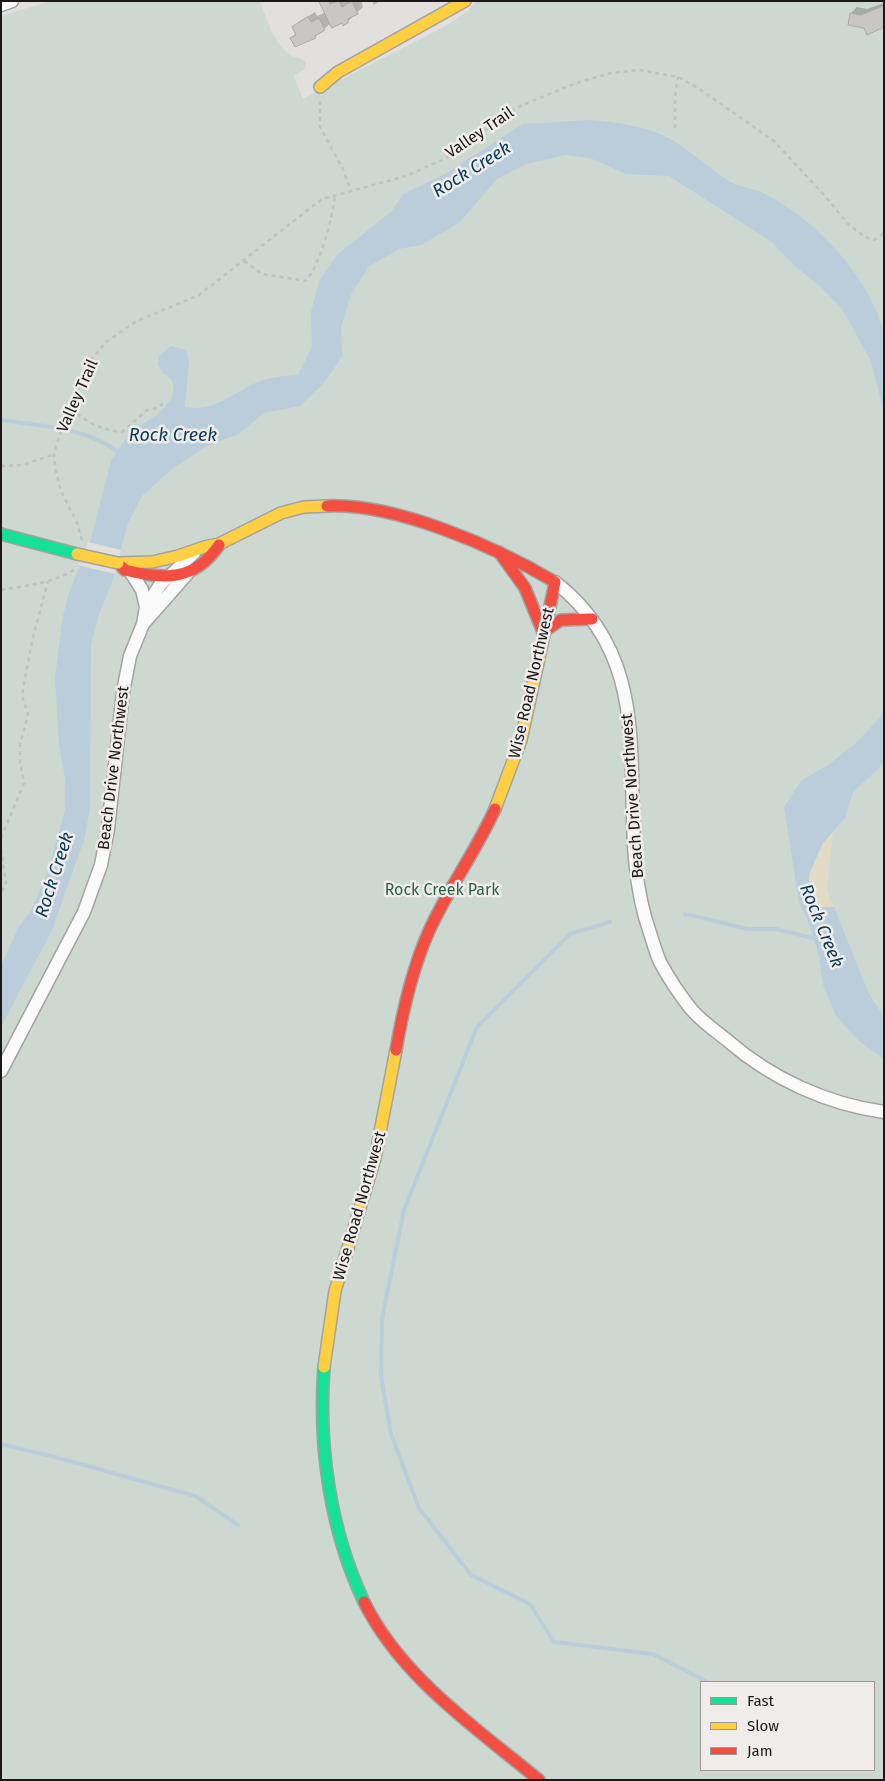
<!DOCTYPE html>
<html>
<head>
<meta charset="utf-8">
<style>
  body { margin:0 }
  #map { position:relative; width:885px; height:1781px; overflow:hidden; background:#e2e0de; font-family:"Fira Sans",sans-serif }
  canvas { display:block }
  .frame { position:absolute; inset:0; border:2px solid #1a1818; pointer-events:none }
  .legend { position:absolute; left:700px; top:1681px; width:175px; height:90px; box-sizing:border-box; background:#f0ecea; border:1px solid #9a9796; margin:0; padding:6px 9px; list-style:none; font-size:15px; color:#1a1818 }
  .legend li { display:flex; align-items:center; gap:10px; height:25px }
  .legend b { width:25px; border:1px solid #9a9796 }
</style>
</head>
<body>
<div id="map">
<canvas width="885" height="1781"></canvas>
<div class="frame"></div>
<ul class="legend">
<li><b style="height:6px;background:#16e098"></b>Fast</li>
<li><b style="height:6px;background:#ffcf43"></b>Slow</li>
<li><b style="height:6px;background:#f24e42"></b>Jam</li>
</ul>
</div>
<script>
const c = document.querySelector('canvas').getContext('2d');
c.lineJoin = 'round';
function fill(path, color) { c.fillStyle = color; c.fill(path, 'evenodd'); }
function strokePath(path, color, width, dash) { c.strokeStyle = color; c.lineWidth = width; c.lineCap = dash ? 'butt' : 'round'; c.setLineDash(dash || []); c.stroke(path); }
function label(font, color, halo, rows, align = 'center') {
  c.font = font + ' "Fira Sans",sans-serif'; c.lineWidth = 5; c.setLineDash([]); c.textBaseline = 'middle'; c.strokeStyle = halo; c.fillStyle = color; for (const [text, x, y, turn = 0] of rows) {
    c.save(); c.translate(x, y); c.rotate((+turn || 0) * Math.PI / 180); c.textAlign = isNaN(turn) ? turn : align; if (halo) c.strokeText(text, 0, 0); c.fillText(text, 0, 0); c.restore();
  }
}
const green = new Path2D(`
  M51 1H260C266 17 274 44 289 54 294 58 301 57 306 62L304 70 294 76 303 99 444 27 467 12 476 1H884V1780H1V16ZM701 1682H874V1770H701Z`);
const sand = new Path2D(`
  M833 832 827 891 834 907H821L809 895C809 869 815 851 833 832Z`);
const water = new Path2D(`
  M590 120C616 122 651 127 674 141 693 153 710 169 729 181 741 188 754 188 765 194 818 221 867 275 884 332V412L871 361 842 309 819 285 796 267 772 242 669 176 626 174 590 158 566 155 526 164 497 179 459 223 421 245 399 249 368 267 351 295 341 327 342 357 323 384 300 406 264 413 239 434 207 446 173 468 142 496 128 523 111 585 99 614 91 645 90 807 85 837 52 930 1 1027V966L18 928 31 911 47 874 65 810V778L59 744 55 678 63 616 70 589 90 543 111 461 124 441 140 426 158 414 171 400 174 387 171 379 163 373 158 365 159 356 171 346 186 350 189 361 185 407C217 414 239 386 267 379 277 376 288 376 298 375L312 347 311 312 319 281 338 254 392 211 403 194 445 174 523 124Z
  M884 713V763L853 792 845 818 823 843 809 874V895L821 907H834L869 994 884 1017V1059L859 1041 836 1016 823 985 819 956 808 921 799 903 784 807 801 781 831 763 857 742Z`);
const pier = new Path2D(`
  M88 542 121 550 115 574 78 565Z`);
const shadow = new Path2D(`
  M321 1H361L363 7 347 22 331 23 315 37 292 38 296 34 293 28 300 21 315 12 317 16 326 12Z
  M372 1H380L374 5Z
  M884 3V26L865 27 851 13 857 7 867 9Z`);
const stream = new Path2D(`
  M1 420C43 426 85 427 120 453
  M685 914 748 929H776L817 939
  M610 922 570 934 477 1027 404 1210 382 1319 381 1376 391 1434 419 1508 471 1575 530 1604 554 1642 653 1654 708 1682
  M1 1444 59 1458 195 1496 238 1525`);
const building = new Path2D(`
  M319 1H329L330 4 339 1 342 7 352 1 358 14 348 19V23L343 26 342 23 332 28Z
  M884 6V27L867 35 864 28 848 25 850 13 860 15Z
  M308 17 311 22 319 18 325 30 315 36 316 38 295 47 290 38 296 35 292 27Z`);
const path = new Path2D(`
  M320 101V127L342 167 351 191
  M675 128V97L678 77
  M244 261 262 274 306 281C322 260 331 222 335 196
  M71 409C86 422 102 430 122 432L147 410 157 408 163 404
  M1 466 23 465 54 454
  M82 540 77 523 61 491 55 468 54 454 58 440 89 362 106 342 137 321 199 295 322 199 406 176 446 158 470 143 491 125 518 107 576 83 611 73 639 70 678 77 698 88 774 141 825 196 848 224 865 237 874 240 884 233
  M1 590C27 585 52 584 75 569
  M1 838 24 783 20 762V745L28 714 22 696 23 689 32 641 48 581
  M1 849 6 883 1 893`);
const street = new Path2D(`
  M1 5 12 1
  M130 571 142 590 146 607
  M555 582C674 675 607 812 650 933 653 942 656 953 660 962 668 977 680 995 691 1009 701 1021 716 1031 728 1041 772 1079 827 1104 884 1112
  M143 624 187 574
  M1 1071 84 912 101 865 108 829 123 692 130 656 143 624 146 607 160 585 194 553`);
const fast = new Path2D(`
  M1 534 77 554
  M324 1367C318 1446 330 1530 364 1602`);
const slow = new Path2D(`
  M320 87 338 72 465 1
  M118 563 152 562 178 556 204 547 219 544 281 513 304 507 327 506
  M495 809 521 740 546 626
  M324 1367 335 1291 375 1158 396 1050`);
const jam = new Path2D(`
  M327 506C396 503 496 547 555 582L546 626
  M499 552 525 588 543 632 561 620 592 619
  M122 567 125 570C164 580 195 581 219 545
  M396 1050C403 1009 412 969 429 931 448 889 476 851 495 809
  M364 1602C401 1677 476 1728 539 1780`);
const slowBridge = new Path2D(`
  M77 554 118 563`);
const streetNames = [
  ["Valley Trail",480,133,-34],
  ["Valley Trail",78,396,-66],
  ["Wise Road Northwest",532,683,-77],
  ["Beach Drive Northwest",114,768,-83],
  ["Beach Drive Northwest",633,796,-94],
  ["Wise Road Northwest",360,1206,-74]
];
const parkNames = [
  ["Rock Creek Park",442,891]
];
const waterNames = [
  ["Rock Creek",472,170,-32],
  ["Rock Creek",173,436],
  ["Rock Creek",55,875,-72],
  ["Rock Creek",821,926,68]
];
fill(green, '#ccd8d0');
fill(sand, '#e1dbc6');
fill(water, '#bbcdda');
fill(pier, '#e2e0de');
fill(shadow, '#0003');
strokePath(stream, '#bbcdda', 4);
fill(building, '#c9c7c6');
strokePath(building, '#aaa8a8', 1);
strokePath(street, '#a3a2a1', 15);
strokePath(fast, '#a3a2a1', 14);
strokePath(slow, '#a3a2a1', 14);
strokePath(jam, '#a3a2a1', 14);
strokePath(path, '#c1c1c0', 2.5, [4, 4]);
strokePath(street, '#fbfafa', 12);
strokePath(fast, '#16e098', 11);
strokePath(slow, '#ffcf43', 11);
strokePath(jam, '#f24e42', 11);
strokePath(slowBridge, '#a3a2a1', 14, []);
strokePath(slowBridge, '#ffcf43', 11);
label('16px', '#1a1818', '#f0ecea', streetNames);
label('16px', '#2b624a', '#f0ecea', parkNames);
label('italic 18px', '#083b57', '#f0ecea', waterNames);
</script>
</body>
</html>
